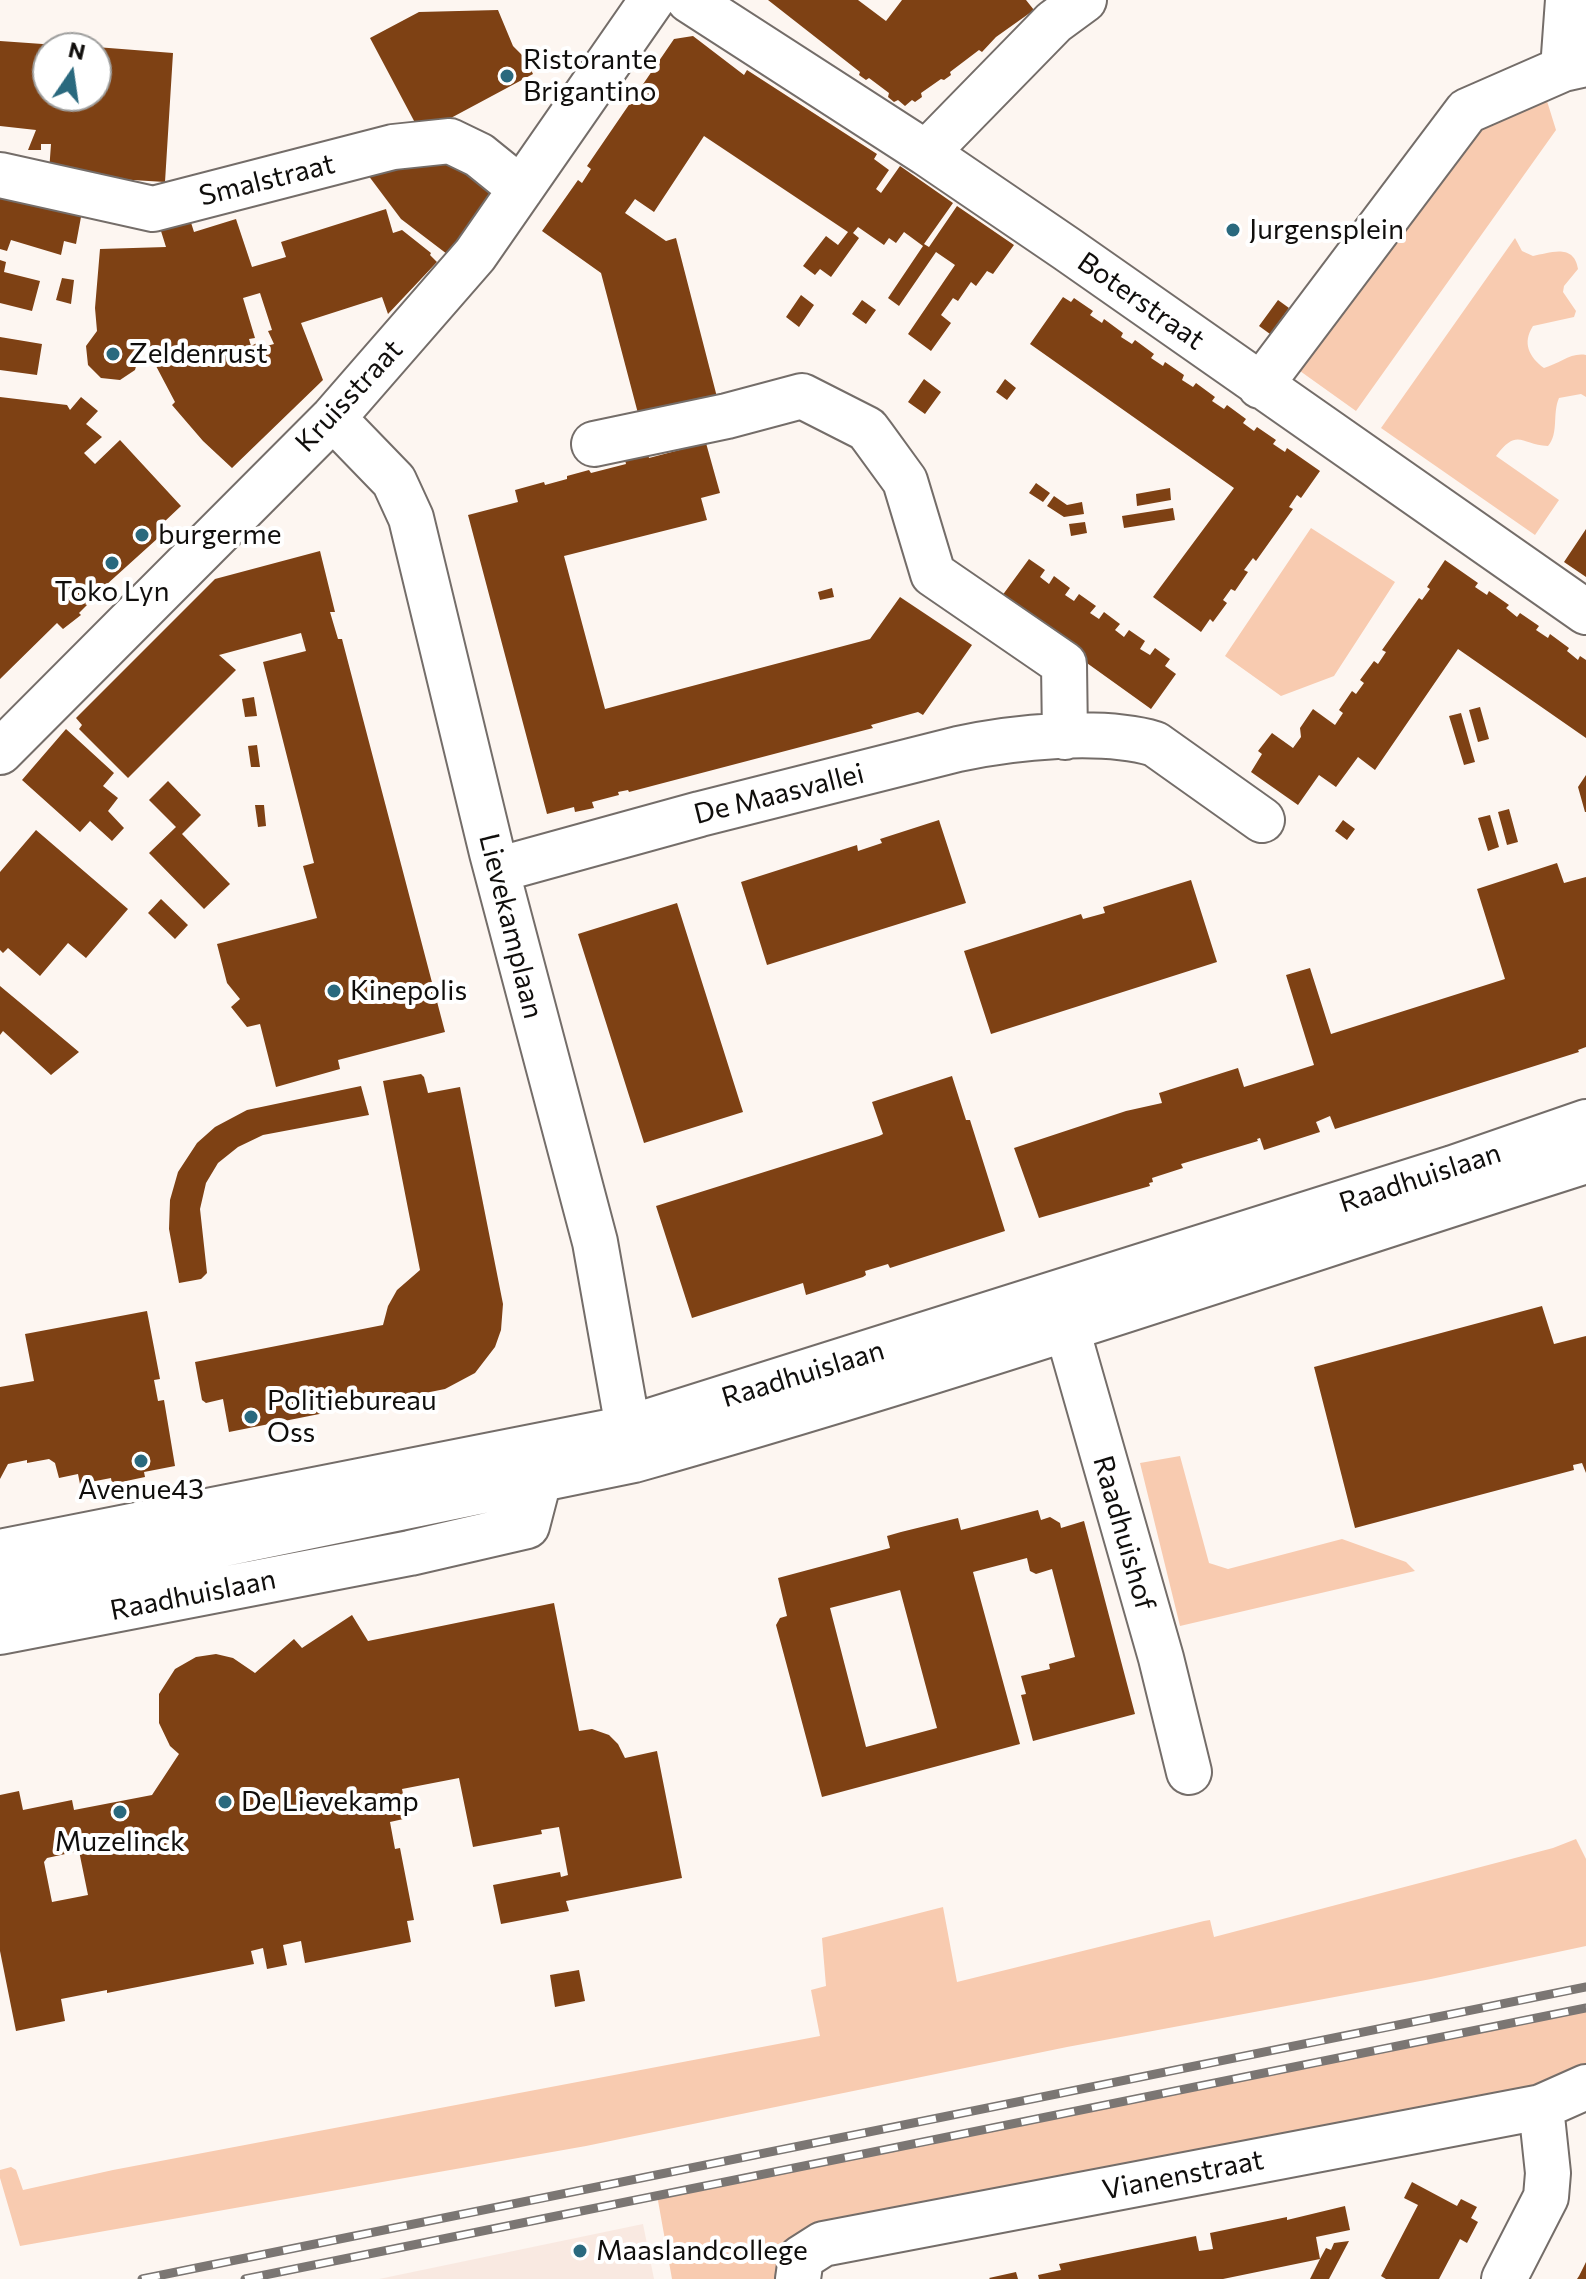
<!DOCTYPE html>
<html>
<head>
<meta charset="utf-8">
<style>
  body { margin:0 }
  #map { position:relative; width:1586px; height:2279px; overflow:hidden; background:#fdf6f1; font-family:Commissioner,sans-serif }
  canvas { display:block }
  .north { position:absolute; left:32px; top:32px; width:80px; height:80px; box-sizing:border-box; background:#fff; border:2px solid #9f9f9e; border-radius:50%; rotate:13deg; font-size:22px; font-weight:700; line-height:32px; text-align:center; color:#100e0c }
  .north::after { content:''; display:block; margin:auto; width:28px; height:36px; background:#2a697e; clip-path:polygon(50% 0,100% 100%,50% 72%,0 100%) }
</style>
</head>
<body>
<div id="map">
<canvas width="1586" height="2279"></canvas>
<div class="north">N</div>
</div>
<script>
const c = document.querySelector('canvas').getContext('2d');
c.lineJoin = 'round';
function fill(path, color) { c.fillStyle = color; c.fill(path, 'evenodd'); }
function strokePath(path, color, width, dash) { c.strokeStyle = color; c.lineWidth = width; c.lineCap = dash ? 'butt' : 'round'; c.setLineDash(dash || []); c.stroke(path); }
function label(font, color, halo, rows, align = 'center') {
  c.font = font + ' Commissioner,sans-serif'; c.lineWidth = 8; c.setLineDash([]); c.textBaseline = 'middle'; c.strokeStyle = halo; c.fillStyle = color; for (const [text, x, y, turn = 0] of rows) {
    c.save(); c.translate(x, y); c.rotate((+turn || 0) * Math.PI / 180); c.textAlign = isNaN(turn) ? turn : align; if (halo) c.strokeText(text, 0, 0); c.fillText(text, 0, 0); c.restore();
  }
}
const built = new Path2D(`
  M643 2224 654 2279H379Z`);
const green = new Path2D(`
  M1543 98 1547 101 1556 130 1356 411 1300 371 1466 139 1475 129Z
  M1515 238 1522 251 1533 256C1550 253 1574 243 1578 269L1564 286 1563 292 1576 311 1574 317 1533 326C1522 343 1529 357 1544 368 1559 364 1571 352 1586 355V397L1581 394 1559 398C1552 414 1559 433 1548 446 1521 445 1518 427 1496 456L1559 500 1535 535 1381 428Z
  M1311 528 1395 582 1334 676 1281 696 1225 656Z
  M1180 1456 1209 1563 1228 1569 1342 1539 1406 1562 1415 1571 1180 1626 1140 1463Z
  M1576 1839 1586 1859V1946L1431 1979 1067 2047 586 2146 20 2246 0 2178V2170L11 2167 16 2170 23 2190 113 2170 820 2036 811 1990 826 1986 822 1938 943 1907 957 1982 1204 1921 1210 1920 1214 1937 1553 1848Z
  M1586 2010V2066L1504 2096 832 2230 790 2279H672L657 2195Z`);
const building = new Path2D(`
  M768 0H858L886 21 902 0H1026L1034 10 996 37 982 52 979 50 950 72 951 75 944 80 941 79 921 93 922 97 915 102 912 100 905 106 898 100 894 102 888 97 889 93 869 78 866 80 859 75 860 72Z
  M498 10 513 46 525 58 533 74 421 134 370 38 419 12Z
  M693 36 744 75 747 70 877 154 874 159 889 170 876 189 881 193 900 166 953 203 924 244 929 247 957 206 1014 245 993 274 987 271 976 286 971 282 958 301 953 298 941 315 951 323 931 351 908 334 955 265 936 252 899 306 888 298 923 246 904 232 896 243 889 238 884 245 858 227 853 233 859 238 831 277 820 269 815 275 803 266 809 258 826 236 838 245 848 232 704 136 654 212 635 199 625 213 666 241 676 238 718 401 640 421 601 273 542 231 578 180 582 183 591 169 587 166 674 39Z
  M0 41 71 46V48H48V96H96V47L173 53 165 182 84 177 49 172 51 144H41V150H28L36 130 0 126Z
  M447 148 498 188 447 254 401 219 368 175Z
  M0 193 81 217 76 244 64 241 61 255 11 240 7 251 0 249Z
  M386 209 393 233 402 230 431 253 430 255 437 262 388 314 382 297 301 323 323 380 232 468 203 441 172 405 175 402 146 347 140 352 135 370 120 380 101 378 88 365 86 346 97 331 95 308 100 249 166 247 155 212 187 210 194 232 236 219 252 267 286 257 281 242ZM260 293 272 330 268 331 274 344 263 347 257 343 251 346 249 339 255 338 243 298Z
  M0 260 6 262 4 272 40 281 32 311 0 303Z
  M62 278 74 280 71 304 56 300Z
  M801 295 814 305 799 327 786 317Z
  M1063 297 1071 302 1074 298 1093 311 1090 315 1102 323 1104 319 1123 333 1121 337 1132 344 1135 340 1154 354 1151 358 1163 366 1165 362 1184 375 1182 380 1193 387 1196 383 1215 397 1212 401 1224 409 1227 405 1246 419 1243 423 1254 431 1257 427 1276 440 1273 444 1285 452 1287 448 1320 471 1301 498 1297 495 1289 507 1293 509 1256 561 1253 558 1244 570 1248 572 1235 591 1231 589 1223 600 1227 603 1213 622 1210 619 1201 632 1153 597 1234 488 1030 344Z
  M862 300 876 310 866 324 852 314Z
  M1278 300 1289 308 1270 334 1259 326Z
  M0 337 42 344 37 375 0 370Z
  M924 379 941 392 925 414 908 402Z
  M1005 379 1016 388 1007 400 996 392Z
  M0 397 67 405 70 410 81 397 98 411 86 424 102 437 84 453 95 464 120 440 181 506 163 523 168 529 85 604 87 605 79 613 81 615 63 629 57 623 0 679Z
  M706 443 720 493 701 498 707 520 564 556 605 709 870 639 900 597 972 645 923 715 918 712 871 725 873 728 629 792 628 790 618 792 619 795 592 802 594 808 575 812 574 807 547 814 468 515 518 502 515 490 544 482 545 485 567 479V476L589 470 591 473 626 464 625 460 648 454 649 458Z
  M1036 483 1050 493 1043 502 1029 493Z
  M1170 488 1171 500 1137 506 1136 494Z
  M1054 496 1067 505 1082 502 1084 514 1064 517 1047 506Z
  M1173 508 1175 520 1124 528 1122 516Z
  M1085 522 1087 533 1071 536 1069 524Z
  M1586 529V577L1564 562Z
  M320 551 335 612H330L338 639H342L445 1032 338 1060 340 1069 276 1087 260 1024 247 1027 231 1007 240 999 227 983 217 944 317 918 303 866 314 863 263 662 306 651 301 633 219 655 236 670 128 778 79 729 82 725 76 718 215 579Z
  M1029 559 1045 570 1040 577 1049 584 1054 576 1070 588 1065 595 1074 601 1079 594 1096 606 1090 613 1099 619 1104 612 1120 624 1115 630 1124 637 1129 630 1145 641 1140 649 1150 655 1155 648 1170 659 1165 666 1176 674 1151 709 999 600Z
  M1445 560 1478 583 1475 587 1487 595 1489 591 1509 605 1506 608 1517 617 1520 613 1539 626 1536 630 1548 638 1550 634 1569 648 1567 651 1578 660 1580 656 1586 660V738L1458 649 1375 770 1358 757 1336 787 1319 775 1298 805 1251 772 1262 754 1258 751 1272 733 1293 748 1301 737 1300 728 1313 709 1335 725 1343 713 1339 710 1352 691 1356 694 1364 683 1360 680 1374 661 1378 664 1386 652 1382 650 1419 598 1422 600 1430 589 1427 587Z
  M832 588 834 597 820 600 818 592Z
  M254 697 257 716 245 717 242 699Z
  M1480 707 1489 739 1478 742 1469 710Z
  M1461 713 1475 762 1464 765 1449 716Z
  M66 729 114 773 103 786 118 798 108 811 124 828 112 841 90 821 80 832 22 780Z
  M257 745 260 767H251L248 746Z
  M1586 775V812H1585L1578 787Z
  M168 781 201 815 182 834 230 884 204 909 149 853 176 827 149 800Z
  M255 805H264L266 826 258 827Z
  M1509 809 1518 842 1507 845 1498 812Z
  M1490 815 1499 847 1488 851 1478 818Z
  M939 820 966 903 767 965 741 882 857 845 858 851 882 843 880 839Z
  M1343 820 1355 829 1347 840 1335 831Z
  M36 830 128 909 86 958 68 943 40 976 8 948 3 953 0 950V872Z
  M1557 863 1564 883 1586 877V1047L1578 1050 1579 1052 1335 1129 1330 1116 1316 1122 1320 1132 1264 1150 1260 1138 1257 1139 1258 1141 1181 1164 1183 1168 1152 1178 1153 1182 1149 1183 1150 1186 1039 1218 1014 1148 1126 1111 1162 1103 1159 1093 1238 1068 1244 1087 1314 1065 1286 975 1310 968 1331 1034 1505 979 1477 889Z
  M1191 880 1217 962 991 1034 964 951 1081 914 1083 919 1105 913 1103 907Z
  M161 899 188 925 175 939 148 913Z
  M677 903 743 1112 644 1143 578 934Z
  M0 986 24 1006 79 1052 51 1075 3 1031 0 1035Z
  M421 1074 424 1077 428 1093 460 1087 503 1304 501 1330 495 1347 475 1373 445 1389 229 1432 223 1399 206 1403 202 1400 195 1362 383 1325 388 1306 397 1290 420 1270 383 1081Z
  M952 1076 966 1120H970L1005 1231 890 1268 888 1264 865 1271 866 1275 863 1277 806 1295 803 1283 692 1318 656 1206 879 1136 883 1134 872 1102Z
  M361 1086 369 1115 263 1135 238 1147 218 1163 206 1183 200 1209 207 1273 201 1279 179 1283 169 1229 170 1200 178 1172 197 1143 215 1127 247 1110Z
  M1542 1306 1554 1344 1586 1336V1473L1582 1463 1573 1465 1574 1470 1355 1528 1314 1367Z
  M147 1311 160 1379 154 1380 158 1401 164 1400 175 1466 144 1472 145 1477 112 1484 111 1478 80 1484 78 1474 59 1478 55 1463 49 1459 27 1463V1460L8 1464 0 1479V1387L34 1381 25 1334Z
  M1038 1510 1041 1520 1050 1517 1060 1523 1061 1528 1084 1521 1135 1714 1033 1741 1021 1695 1026 1694 1021 1676 1050 1669 1049 1664 1075 1657 1052 1569 1036 1574 1030 1571 1027 1558 973 1572 1020 1744 822 1797 776 1625 780 1618 787 1616 778 1578 890 1548 887 1536 901 1532 958 1518 961 1530ZM900 1590 937 1728 866 1747 830 1608Z
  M554 1603 579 1731 592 1729 609 1735 618 1744 625 1758 657 1751 682 1878 566 1901 569 1911 501 1924 493 1885 560 1872 561 1877 568 1875 559 1827 541 1830 542 1834 473 1847 459 1778 402 1789 408 1818 390 1822 395 1849 400 1848 414 1920 407 1921 411 1942 305 1963 301 1941 283 1945 287 1965 267 1969 263 1948 251 1951 254 1964 107 1993V1990L61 1999 65 2021 16 2031 0 1951V1795L19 1791 23 1810 72 1800 74 1810 152 1795 179 1754 170 1746 159 1723V1694L175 1669 196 1657 216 1654 233 1658 255 1673 294 1639 302 1648 352 1615 368 1641ZM79 1851 88 1895 52 1902 44 1862 47 1858Z
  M579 1970 585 2001 555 2007 550 1975Z
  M1412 2182 1457 2206 1461 2199 1477 2207 1471 2218 1478 2222 1467 2243 1460 2239 1439 2279H1386L1381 2276 1418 2205 1404 2198Z
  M1345 2206 1350 2230 1316 2237 1320 2259 1326 2248 1331 2250 1334 2243 1349 2241 1329 2279H1310L1320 2259 1223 2279H1039L1038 2275 1061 2270 1059 2264 1196 2236 1199 2251 1213 2249 1210 2233 1287 2217V2220Z
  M1586 2262V2279H1577L1579 2276Z
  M1016 2272 1018 2279H990L989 2278Z`);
const minor = new Path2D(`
  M689 0 926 153 1067 249 1586 612
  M1563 69 1568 0
  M926 153 1054 22 1084 0
  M0 175 153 209 393 147 450 141 479 155 521 189
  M1260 386 1467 111 1563 69 1586 64
  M333 418 394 481 411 518 492 853 595 1242 633 1456
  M594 444 727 416 802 396 867 429 873 437 905 481 933 574 1064 664 1065 737
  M0 752 333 418 475 255 652 0
  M497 870 700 814 958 749C1014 737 1101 728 1155 744L1262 820
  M1059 1301 1161 1658 1189 1772
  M0 1552 628 1428 1453 1168 1586 1122
  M0 1590 634 1460C954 1370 1269 1262 1586 1161
  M0 1632 410 1553 527 1526 539 1480
  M798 2279 801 2258 823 2244 1541 2107 1586 2087
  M1504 2279 1546 2197 1548 2173 1541 2107`);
const rail = new Path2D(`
  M142 2279 1586 1987
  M245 2279 1586 2008`);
const markers = [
  [507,76,8,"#2a697e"],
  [1233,230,8,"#2a697e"],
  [113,354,8,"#2a697e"],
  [142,535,8,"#2a697e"],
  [112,563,8,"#2a697e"],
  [334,991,8,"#2a697e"],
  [251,1417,8,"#2a697e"],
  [141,1461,8,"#2a697e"],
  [225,1802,8,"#2a697e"],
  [120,1812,8,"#2a697e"],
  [580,2251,8,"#2a697e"]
];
const poiNames = [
  ["Ristorante",523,60],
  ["Brigantino",523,92],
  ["Jurgensplein",1249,230],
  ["Zeldenrust",129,354],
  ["burgerme",158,535],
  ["Toko Lyn",112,592,"center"],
  ["Kinepolis",350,991],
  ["Politiebureau",267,1401],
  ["Oss",267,1433],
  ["Avenue43",141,1490,"center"],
  ["De Lievekamp",241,1802],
  ["Muzelinck",120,1842,"center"],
  ["Maaslandcollege",596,2251]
];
const streetNames = [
  ["Smalstraat",267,180,-14],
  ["Boterstraat",1141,301,35],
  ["Kruisstraat",349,396,-47],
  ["De Maasvallei",779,794,-14],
  ["Lievekamplaan",511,926,76],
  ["Raadhuislaan",1420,1178,-18],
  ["Raadhuislaan",803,1374,-17],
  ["Raadhuishof",1124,1533,74],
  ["Raadhuislaan",193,1595,-11],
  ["Vianenstraat",1183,2175,-11]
];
fill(built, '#f9e9e1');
fill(green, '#f8cbb0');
fill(building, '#7e4114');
strokePath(minor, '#746d69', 48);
strokePath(minor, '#fff', 44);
strokePath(rail, '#7b7673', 9);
strokePath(rail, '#fff', 6, [18]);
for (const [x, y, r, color] of markers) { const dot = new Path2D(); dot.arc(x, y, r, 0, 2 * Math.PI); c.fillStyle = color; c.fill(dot); strokePath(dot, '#fff', 3); }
label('28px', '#100e0c', '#fff', poiNames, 'left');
label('28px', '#100e0c', '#fff', streetNames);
</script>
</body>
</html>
